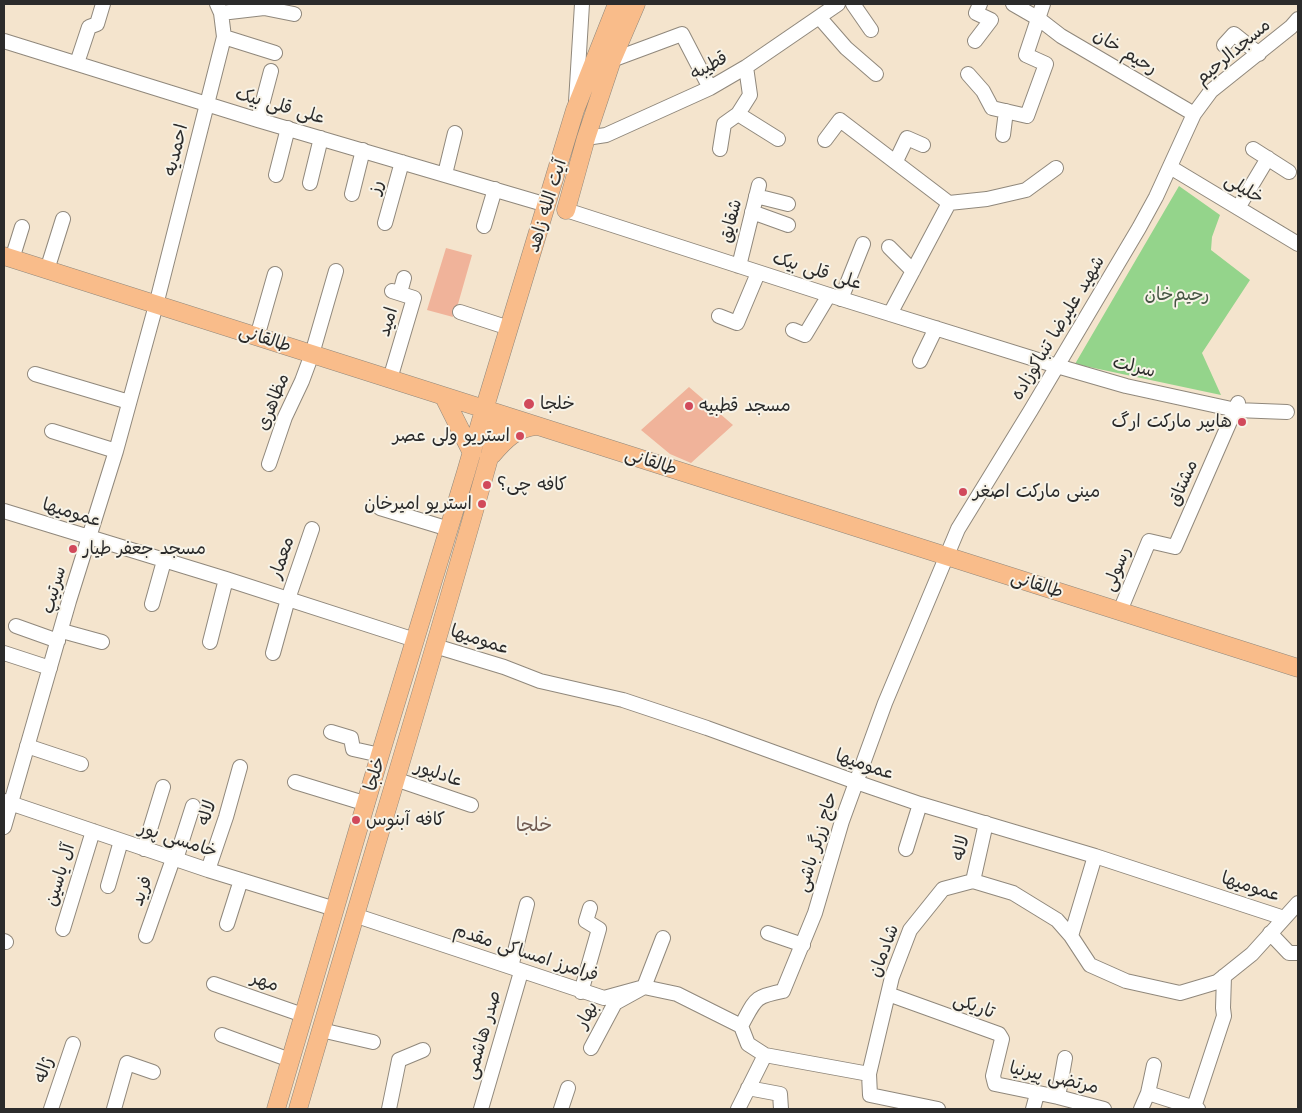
<!DOCTYPE html>
<html>
<head>
<meta charset="utf-8">
<style>
  body { margin:0 }
  #map { position:relative; width:1302px; height:1113px; overflow:hidden; background:#f4e4cd; font-family:"Comic Neue",sans-serif }
  canvas { display:block }
  .frame { position:absolute; inset:0; border:5px solid #2b2b2b; pointer-events:none }
</style>
</head>
<body>
<div id="map">
<canvas width="1302" height="1113"></canvas>
<div class="frame"></div>
</div>
<script>
const c = document.querySelector('canvas').getContext('2d');
c.lineJoin = 'round';
function fill(path, color) { c.fillStyle = color; c.fill(path, 'evenodd'); }
function strokePath(path, color, width, dash) { c.strokeStyle = color; c.lineWidth = width; c.lineCap = dash ? 'butt' : 'round'; c.setLineDash(dash || []); c.stroke(path); }
function label(font, color, halo, rows, align = 'center') {
  c.font = font + ' "Comic Neue","Playpen Sans Arabic",sans-serif'; c.lineWidth = 4; c.setLineDash([]); c.textBaseline = 'middle'; c.strokeStyle = halo; c.fillStyle = color; for (const [text, x, y, turn = 0] of rows) {
    c.save(); c.translate(x, y); c.rotate((+turn || 0) * Math.PI / 180); c.textAlign = isNaN(turn) ? turn : align; if (halo) c.strokeText(text, 0, 0); c.fillText(text, 0, 0); c.restore();
  }
}
const green = new Path2D(`
  M1179 186 1220 215 1212 237 1211 250 1250 280 1202 353 1221 395 1075 364Z`);
const building = new Path2D(`
  M446 248 472 255 458 304 452 310 453 317 427 310Z
  M689 387 733 425 691 463 670 454 641 430Z`);
const minor = new Path2D(`
  M853 4 871 30
  M1013 4 1039 19 1061 36 1194 114
  M221 13 264 8 294 14
  M819 17 846 48 876 74
  M224 37 275 53
  M4 41 258 120 547 205
  M975 41 991 20 976 13 980 4
  M1224 45 1234 34 1259 54
  M612 60 682 34 710 88
  M77 63 89 27 97 24 103 4
  M968 74 983 91 992 108 1027 116 1046 64 1026 55 1043 4
  M576 102 582 4
  M738 114 778 139
  M258 120 271 71
  M1003 135 1006 111
  M586 138 606 135 710 88 746 67 838 4
  M825 140 840 120 949 203 987 199 1026 190 1056 168
  M720 149 724 124 738 114 750 95 746 67
  M1253 149 1289 172
  M896 161 907 138 923 145
  M1170 167 1298 244
  M445 174 455 133
  M276 175 288 128
  M310 183 321 138
  M352 194 363 150
  M756 196 788 204
  M1238 208 1268 158
  M566 210 829 295 1057 366 1126 386 1236 410 1287 412
  M752 212 788 225
  M385 223 402 162
  M484 226 495 189
  M889 247 913 271
  M12 259 22 227
  M739 266 759 185
  M47 270 63 219
  M400 293 404 278
  M841 299 863 244
  M460 312 509 328
  M890 314 949 203
  M719 316 737 323 758 273
  M793 330 805 335 829 295
  M257 337 275 274
  M920 361 936 328
  M35 374 129 402
  M390 379 414 298 392 291
  M52 431 116 451
  M269 464 285 417 302 381 312 354 336 271
  M380 508 449 529
  M4 511 226 579 415 640
  M152 604 164 561
  M1120 611 1149 541 1175 547 1238 403
  M16 626 58 641
  M62 631 102 642
  M210 642 226 579
  M435 646 504 667 540 681 623 700 707 728 856 782 920 804 1095 856 1284 918
  M4 653 50 668
  M273 653 288 599 312 529
  M331 732 351 738 353 749 380 755
  M27 746 81 764
  M395 779 471 805
  M295 782 367 804
  M4 801 208 870 335 909
  M4 827 69 601 116 451 156 305 224 37 221 13 217 4
  M144 849 163 787
  M906 849 920 804
  M208 870 226 817 240 767
  M973 881 986 823
  M108 886 121 841
  M354 915 604 998 644 987 677 994 741 1026
  M227 924 241 880
  M63 929 93 831
  M768 933 803 945
  M1270 933 1289 953H1298
  M146 936 173 859 177 856 193 806
  M1071 936 1095 856
  M4 941 6 942
  M511 967 527 904
  M214 984 303 1015
  M581 992 599 929 586 921 590 908
  M888 994 999 1034 1002 1039 993 1076 995 1084 1058 1097 1104 1109
  M321 1030 373 1042
  M222 1035 290 1060
  M591 1048 615 1003 644 987 663 938
  M869 1074 765 1055 748 1044 741 1026C756 999 753 997 783 991L815 913 842 821 885 703 958 529 1031 410 1139 228 1156 197 1194 114 1211 91 1291 27 1298 19
  M748 1088 780 1094 781 1109
  M1148 1093 1154 1065
  M1058 1097 1065 1058
  M1194 1107 1224 1016 1223 1008 1224 976
  M51 1109 73 1044
  M114 1109 127 1063 153 1072
  M389 1109 399 1060 423 1050
  M481 1109 521 972
  M561 1109 568 1088
  M738 1109 765 1055
  M938 1109 870 1095 869 1074 892 977 910 930 943 889 973 881 1013 893 1057 920 1071 936 1090 965 1126 981 1180 993 1217 982 1252 954 1298 903
  M1033 1109 1037 1094
  M1141 1109 1148 1093 1198 1109`);
const major = new Path2D(`
  M566 210 586 138 612 60 636 4
  M4 256 1298 668
  M444 397 472 453
  M492 455C504 441 517 427 537 426
  M276 1109 380 755 466 472 484 410 575 110 617 4
  M298 1109C365 878 437 648 501 415`);
const markers = [
  [529,404,6,"#d1495b"],
  [689,406,5,"#d1495b"],
  [1242,422,5,"#d1495b"],
  [520,436,5,"#d1495b"],
  [487,485,5,"#d1495b"],
  [963,492,5,"#d1495b"],
  [482,504,5,"#d1495b"],
  [73,549,5,"#d1495b"],
  [356,820,5,"#d1495b"]
];
const streetNames = [
  ["رحیم خان",1125,52,31],
  ["مسجدالرحیم",1233,52,-40],
  ["قطیبه",709,66,-29],
  ["علی قلی بیک",280,106,16],
  ["احمدیه",176,150,-76],
  ["رز",376,187,-74],
  ["خلیلی",1244,189,31],
  ["آیت الله زاهد",547,206,-73],
  ["شقایق",731,221,-76],
  ["علی قلی بیک",817,271,17],
  ["امید",388,322,-73],
  ["شهید علیرضا تنباکوزاده",1058,328,-59],
  ["طالقانی",265,339,18],
  ["سرلت",1134,367,14],
  ["مظاهری",273,402,-68],
  ["طالقانی",651,462,18],
  ["مشتاق",1183,483,-66],
  ["عمومیها",72,513,17],
  ["معمار",282,558,-71],
  ["رسولی",1117,569,-67],
  ["طالقانی",1037,585,18],
  ["سرتیپ",54,590,-74],
  ["عمومیها",480,640,18],
  ["عمومیها",865,765,19],
  ["خلجا",375,774,-74],
  ["عادلپور",439,774,19],
  ["لاله",207,813,-72],
  ["خامسی پور",178,840,18],
  ["حاج زرگر باشی",817,842,-73],
  ["لاله",961,848,-77],
  ["آل یاسین",60,875,-73],
  ["عمومیها",1251,887,18],
  ["فرید",142,891,-70],
  ["شادمان",884,951,-69],
  ["فرامرز امساکی مقدم",526,953,18],
  ["مهر",265,982,19],
  ["تاریکی",974,1006,20],
  ["بهار",587,1015,-62],
  ["صدر هاشمی",483,1035,-74],
  ["ژاله",44,1070,-71],
  ["مرتضی پیرنیا",1054,1078,13]
];
const parkNames = [
  ["رحیم‌خان",1177,295]
];
const poiNames = [
  ["خلجا",540,404],
  ["مسجد قطبیه",699,406],
  ["هایپر مارکت ارگ",1232,422,"right"],
  ["استریو ولی عصر",510,436,"right"],
  ["کافه چی؟",497,485],
  ["مینی مارکت اصغر",973,492],
  ["استریو امیرخان",472,504,"right"],
  ["مسجد جعفر طیار",83,549],
  ["کافه آبنوس",366,820]
];
const neighbourhoodNames = [
  ["خلجا",534,826]
];
fill(green, '#94d48b');
fill(building, '#f0b39a');
strokePath(minor, '#90887c', 16);
strokePath(major, '#90887c', 19);
strokePath(minor, '#fff', 14);
strokePath(major, '#f9bc8a', 18);
for (const [x, y, r, color] of markers) { const dot = new Path2D(); dot.arc(x, y, r, 0, 2 * Math.PI); c.fillStyle = color; c.fill(dot); strokePath(dot, '#f7f3e8', 2); }
label('18px', '#2b2b2b', '#f7f3e8', streetNames);
label('18px', '#455543', '#f7f3e8', parkNames);
label('18px', '#2b2b2b', '#f7f3e8', poiNames, 'left');
label('19px', '#705b52', '#f7f3e8', neighbourhoodNames);
</script>
</body>
</html>
